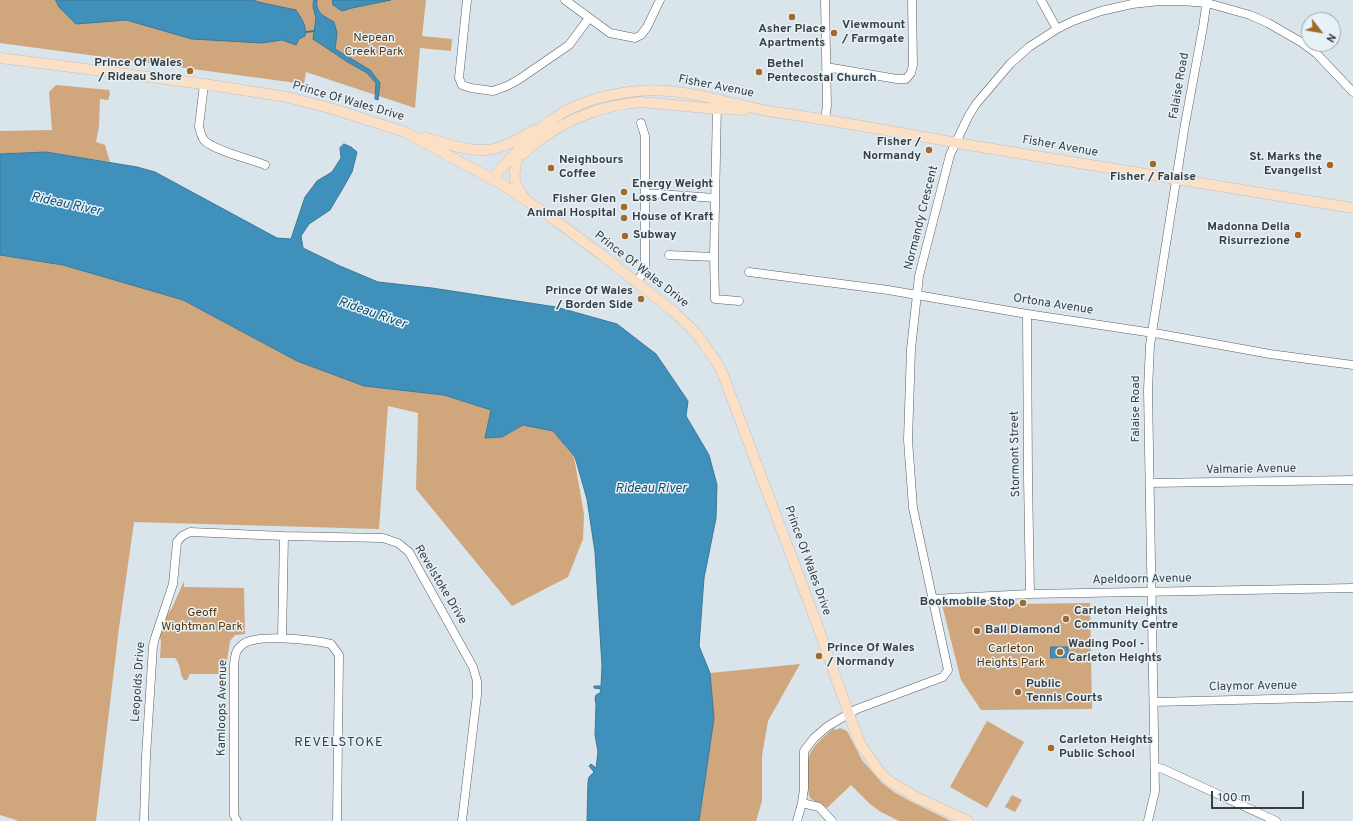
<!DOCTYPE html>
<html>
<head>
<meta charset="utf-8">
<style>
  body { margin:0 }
  #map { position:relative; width:1353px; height:821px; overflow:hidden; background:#d9e4eb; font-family:Overpass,sans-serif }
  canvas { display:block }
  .north { position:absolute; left:1301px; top:12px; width:40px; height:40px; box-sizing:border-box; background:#e6f1f8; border:1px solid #a1a9ae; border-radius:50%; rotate:121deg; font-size:11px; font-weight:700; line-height:16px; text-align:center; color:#393e40 }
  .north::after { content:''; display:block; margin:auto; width:14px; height:18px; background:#a26927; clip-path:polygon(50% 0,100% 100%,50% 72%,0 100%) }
  .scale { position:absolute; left:1211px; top:791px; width:93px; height:18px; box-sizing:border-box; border:2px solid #393e40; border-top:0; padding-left:5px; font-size:12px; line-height:14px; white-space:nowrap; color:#393e40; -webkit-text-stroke:3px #e6f1f8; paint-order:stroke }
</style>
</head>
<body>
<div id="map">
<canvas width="1353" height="821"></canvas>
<div class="north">N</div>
<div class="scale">100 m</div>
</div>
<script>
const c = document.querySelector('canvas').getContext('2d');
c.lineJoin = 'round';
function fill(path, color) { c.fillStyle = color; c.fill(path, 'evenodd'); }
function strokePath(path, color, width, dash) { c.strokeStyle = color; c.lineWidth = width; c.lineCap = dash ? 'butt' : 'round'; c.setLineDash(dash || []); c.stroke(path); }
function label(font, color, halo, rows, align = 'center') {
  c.font = font + ' Overpass,sans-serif'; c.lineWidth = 3; c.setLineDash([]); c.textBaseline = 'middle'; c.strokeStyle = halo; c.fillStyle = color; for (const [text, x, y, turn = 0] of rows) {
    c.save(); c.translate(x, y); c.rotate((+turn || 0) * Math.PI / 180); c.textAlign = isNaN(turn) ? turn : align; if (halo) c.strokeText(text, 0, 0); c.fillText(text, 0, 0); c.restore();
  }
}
const green = new Path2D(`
  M0 0H426L422 36 452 39 451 51 420 48 415 108 306 72 304 84 0 43Z
  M56 85 109 90 110 94 108 100 100 99 99 126 96 142 105 145 110 162 46 152 0 154V131L52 130 49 92Z
  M0 255 63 265 183 300 297 361 364 386 444 395 491 410 486 438 502 437 523 425 553 431 574 457 584 514 583 539 568 577 512 606 416 489 418 413 388 406 379 529 134 522 119 628 96 821H19L0 815Z
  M184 581V587L244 588 245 634 235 635 230 641 225 674H190L187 680H184C179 674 182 666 175 658H160L161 641 159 634 163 621 172 608Z
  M1090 603 1092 709 981 710 961 680 942 605Z
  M800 664 768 721 762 756V801L756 821H699L714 718 710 673Z
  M987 721 1024 742 987 808 950 787Z
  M834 728 835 730 840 728 847 731 862 760 882 783 894 792 910 801 951 821H899L881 812 870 804 851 785 827 808C821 803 812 802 809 796 808 780 803 759 815 746 820 740 827 734 834 728Z
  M1012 795 1022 800 1015 812 1005 807Z`);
const water = new Path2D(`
  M56 0H254L258 2 296 10C301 18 307 25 305 36L299 39 296 45 282 40 262 43 192 39 126 20 76 24 59 7Z
  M314 0H317C315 13 324 16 334 22L337 33 335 49 370 70 380 83 378 100 375 99 376 83 367 73 346 61 313 39 316 18 313 7Z
  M333 0H391L352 8 342 11 333 5Z
  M344 144 351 147 357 152 352 172 343 188 330 210 309 224 301 236 303 248 340 266 378 282 432 288 556 307 617 324 656 354 688 401 686 416 709 455 717 485 716 518 704 578 699 646 710 673 714 718 699 821H587L588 782 589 777 594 772 589 766 591 764 596 768 598 752 595 735 596 704 595 698 596 695 600 693 601 689 594 688V686H601L602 666 595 552 587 499 575 457 553 431 523 425 502 437 485 438 491 410 444 395 364 386 297 361 183 300 63 265 0 255V154L46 152 137 167 155 172 277 238 291 239 305 197 317 181 332 172 341 158 340 148Z
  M1051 647H1068V657L1051 658Z`);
const stream = new Path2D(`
  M306 32 314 31`);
const minor = new Path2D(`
  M467 0 459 78 462 85 471 88 493 91 507 86 518 80 569 45 589 18
  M565 0 610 33 635 38 641 35 647 27 660 0
  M825 0 827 106 825 119
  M1041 0 1057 29
  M826 67 897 79H906L911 73 913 65 912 0
  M204 84 199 126C200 131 201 136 204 140 214 151 251 159 265 165
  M717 104 714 257 715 299 739 301
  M645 193 715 198
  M669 255 714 257
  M749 272 888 290 1027 314 1160 334 1270 354 1353 365
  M636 282 641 276 645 268V136L641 123
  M1027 314 1028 477 1030 594
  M1150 483 1353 480
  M932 599 1030 594 1353 588
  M282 638 284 536
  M1154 702 1353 697
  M1155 767 1163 769 1276 821
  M802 803 819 807 832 821
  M144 821 146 756 153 646 155 638 173 584 177 542 182 536 190 532 284 536 383 538 398 543 409 552 473 667 477 681V695L462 821
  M237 821 234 815V665C235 657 235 650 242 645 255 633 314 640 331 644L339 655 337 821
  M797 821 802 803 804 789V751L814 738 828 726 857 709 943 677 948 670 913 508 908 440 911 349 919 276 950 155 968 117 976 104 1010 64 1029 47 1057 29 1073 21 1101 11 1132 4 1160 1H1182L1207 3 1250 15 1268 23 1301 42 1316 53 1353 92
  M1148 821 1155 791 1148 390 1150 345 1185 124 1203 27 1207 0`);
const major = new Path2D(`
  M0 58 204 84 287 97 333 109 405 132 503 185 548 215 602 255 673 311 695 332 714 358 722 372 815 619 852 723 861 745 879 771 889 781 918 798 968 821
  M424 137C445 143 476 155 497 148 510 145 522 137 534 130
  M523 154C556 123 596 106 640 102L717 109 745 110
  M517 160C513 177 513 183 524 197
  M492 179C509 160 526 140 546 124 569 105 600 96 629 92 681 84 731 106 781 113 844 122 906 134 969 145 1097 166 1225 187 1353 208`);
const markers = [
  [792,17,4,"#a26927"],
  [834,33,4,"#a26927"],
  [190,71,4,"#a26927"],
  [759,72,4,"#a26927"],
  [929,150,4,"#a26927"],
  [1153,164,4,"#a26927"],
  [1330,165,4,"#a26927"],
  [551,168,4,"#a26927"],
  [624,192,4,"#a26927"],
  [624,207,4,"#a26927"],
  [624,218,4,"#a26927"],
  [1298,235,4,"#a26927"],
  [625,236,4,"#a26927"],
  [641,299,4,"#a26927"],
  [1023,603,4,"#a26927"],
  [1066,619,4,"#a26927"],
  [977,631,4,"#a26927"],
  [1060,652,4,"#a26927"],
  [819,656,4,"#a26927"],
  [1018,692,4,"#a26927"],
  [1051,748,4,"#a26927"]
];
const poiNames = [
  ["Viewmount",842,26],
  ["/ Farmgate",842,40],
  ["Asher Place",792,30,"center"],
  ["Apartments",792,44,"center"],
  ["Prince Of Wales",182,64,"right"],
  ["/ Rideau Shore",182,78,"right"],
  ["Bethel",767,65],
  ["Pentecostal Church",767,79],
  ["Fisher /",921,143,"right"],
  ["Normandy",921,157,"right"],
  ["St. Marks the",1322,158,"right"],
  ["Evangelist",1322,172,"right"],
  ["Neighbours",559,161],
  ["Coffee",559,175],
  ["Fisher / Falaise",1153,178,"center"],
  ["Energy Weight",632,185],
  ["Loss Centre",632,199],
  ["Fisher Glen",616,200,"right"],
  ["Animal Hospital",616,214,"right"],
  ["House of Kraft",632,218],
  ["Madonna Della",1290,228,"right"],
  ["Risurrezione",1290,242,"right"],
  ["Subway",633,236],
  ["Prince Of Wales",633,292,"right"],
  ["/ Borden Side",633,306,"right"],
  ["Bookmobile Stop",1015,603,"right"],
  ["Carleton Heights",1074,612],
  ["Community Centre",1074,626],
  ["Ball Diamond",985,631],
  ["Wading Pool -",1068,645],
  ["Carleton Heights",1068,659],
  ["Prince Of Wales",827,649],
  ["/ Normandy",827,663],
  ["Public",1026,685],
  ["Tennis Courts",1026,699],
  ["Carleton Heights",1059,741],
  ["Public School",1059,755]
];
const parkNames = [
  ["Nepean",374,39],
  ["Creek Park",374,53],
  ["Geoff",202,614],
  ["Wightman Park",202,628],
  ["Carleton",1011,650],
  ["Heights Park",1011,664]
];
const streetNames = [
  ["Falaise Road",1180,86,-80],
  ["Fisher Avenue",716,87,11],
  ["Prince Of Wales Drive",348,102,16],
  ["Fisher Avenue",1060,147,10],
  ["Normandy Crescent",922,218,-76],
  ["Prince Of Wales Drive",641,270,38],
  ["Ortona Avenue",1053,305,9],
  ["Falaise Road",1137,409,-90],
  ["Stormont Street",1016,454,-91],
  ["Valmarie Avenue",1251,470,-1],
  ["Prince Of Wales Drive",807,561,70],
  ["Apeldoorn Avenue",1142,580,-1],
  ["Revelstoke Drive",440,585,59],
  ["Leopolds Drive",139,682,-86],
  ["Claymor Avenue",1253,687,-1],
  ["Kamloops Avenue",223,708,-89]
];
const waterNames = [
  ["Rideau River",66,205,12],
  ["Rideau River",372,314,19],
  ["Rideau River",651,489]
];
const neighbourhoodNames = [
  ["REVELSTOKE",339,743]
];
fill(green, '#d0a67d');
fill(water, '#3f91bb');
strokePath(water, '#3d7896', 1);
strokePath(stream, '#3d7896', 2);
strokePath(minor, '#576066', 9);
strokePath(major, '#c0c1c2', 11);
strokePath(minor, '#fff', 8);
strokePath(major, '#fbe0c5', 10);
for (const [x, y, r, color] of markers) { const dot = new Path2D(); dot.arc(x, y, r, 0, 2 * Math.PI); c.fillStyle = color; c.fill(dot); strokePath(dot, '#e6f1f8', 1.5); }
label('bold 12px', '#393e40', '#e6f1f8', poiNames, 'left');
label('12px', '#5d3707', '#e6f1f8', parkNames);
label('12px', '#393e40', '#e6f1f8', streetNames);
label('italic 13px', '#0d4f6c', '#e6f1f8', waterNames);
c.letterSpacing = '1px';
label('13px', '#393e40', '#e6f1f8', neighbourhoodNames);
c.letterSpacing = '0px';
</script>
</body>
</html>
